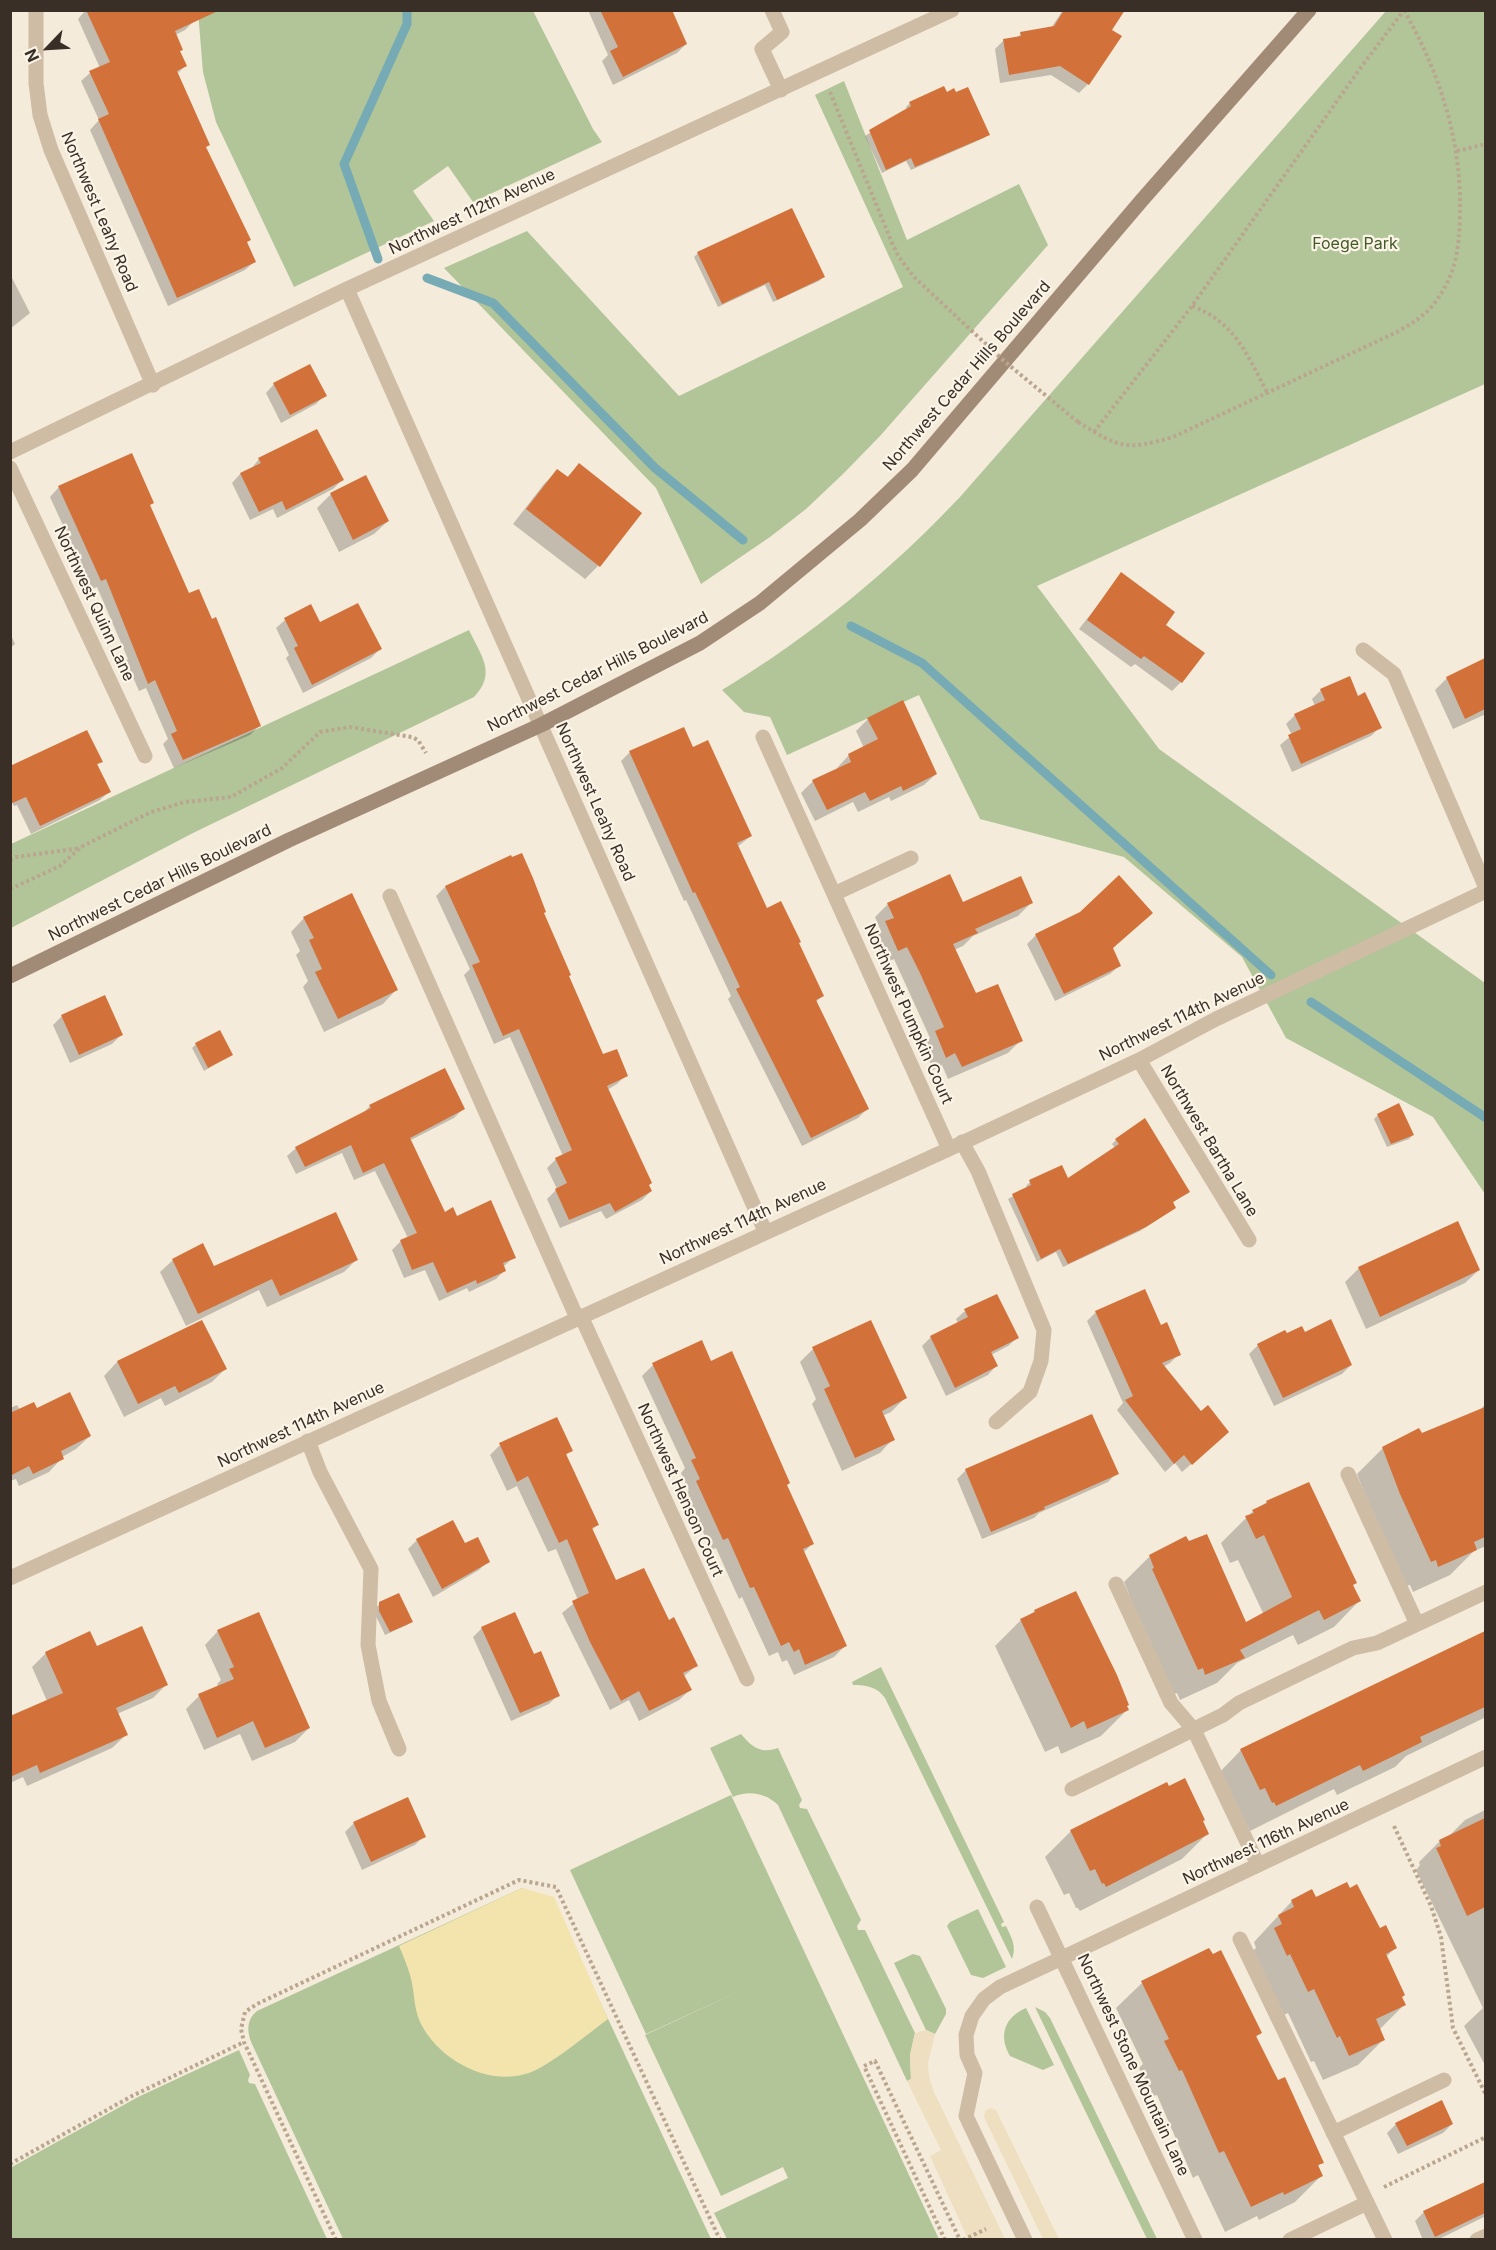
<!DOCTYPE html>
<html>
<head>
<meta charset="utf-8">
<style>
  body { margin:0 }
  #map { position:relative; width:1496px; height:2250px; overflow:hidden; background:#f4ebda; font-family:Inter,sans-serif }
  canvas { display:block }
  .frame { position:absolute; inset:0; border:12px solid #392f27; pointer-events:none }
  .north { position:absolute; left:18px; top:18px; width:60px; height:60px; -webkit-text-stroke:4px #fbf4e7; paint-order:stroke; rotate:245deg; font-size:16px; font-weight:700; line-height:24px; text-align:center; color:#392f27 }
  .north::after { content:''; display:block; margin:auto; width:21px; height:27px; background:#392f27; clip-path:polygon(50% 0,100% 100%,50% 72%,0 100%) }
</style>
</head>
<body>
<div id="map">
<canvas width="1496" height="2250"></canvas>
<div class="frame"></div>
<div class="north">N</div>
</div>
<script>
const c = document.querySelector('canvas').getContext('2d');
c.lineJoin = 'round';
function fill(path, color) { c.fillStyle = color; c.fill(path, 'evenodd'); }
function strokePath(path, color, width, dash) { c.strokeStyle = color; c.lineWidth = width; c.lineCap = dash ? 'butt' : 'round'; c.setLineDash(dash || []); c.stroke(path); }
function label(font, color, halo, rows, align = 'center') {
  c.font = font + ' Inter,sans-serif'; c.lineWidth = 4.5; c.setLineDash([]); c.textBaseline = 'middle'; c.strokeStyle = halo; c.fillStyle = color; for (const [text, x, y, turn = 0] of rows) {
    c.save(); c.translate(x, y); c.rotate((+turn || 0) * Math.PI / 180); c.textAlign = isNaN(turn) ? turn : align; if (halo) c.strokeText(text, 0, 0); c.fillText(text, 0, 0); c.restore();
  }
}
const green = new Path2D(`
  M198 11H533L593 129 602 142 473 202 448 166 413 191 434 221 294 287 216 122 203 72Z
  M1386 11H1485V384L1037 586 1159 749 1485 983V1194L1433 1117 1286 1038 1242 957 1124 857 980 819 919 695 787 755 770 717 744 712 722 690C811 636 888 573 960 497Z
  M844 81 907 240 1019 184 1048 245 880 436 844 473 806 509 770 537 701 584 656 488 444 268 527 231 679 396 903 287 815 95Z
  M469 630C481 656 497 673 474 697L193 833 11 928V844Z
  M881 1667 1004 1922 1001 1924 1002 1927 1006 1926C1011 1937 1017 1946 1012 1959L885 1698C877 1687 867 1685 853 1685L852 1682Z
  M741 1734C752 1747 760 1754 778 1748L802 1800 799 1805 800 1808 807 1809 861 1920 857 1926 858 1930H865L915 2033 910 2055 911 2079 907 2081 778 1805C766 1793 748 1790 733 1797L710 1748Z
  M731 1795 939 2239H727L714 2213 788 2178 783 2167 721 2196 645 2035 744 1989 646 2034 570 1870Z
  M522 1888 552 1899 711 2239H343L252 2044C247 2032 246 2020 257 2011Z
  M978 1909 1006 1967 983 1978 971 1975 947 1926 950 1922Z
  M913 1954 920 1956 946 2009V2014L935 2034 926 2030 894 1963Z
  M1035 2007 1045 2012 1050 2018 1157 2239H1147Z
  M1026 2008 1054 2065 1043 2070 1010 2056C998 2035 1005 2017 1026 2008Z
  M239 2050 250 2075 248 2080 249 2083 255 2084 327 2239H11L10 2168 138 2097Z`);
const sand = new Path2D(`
  M522 1888 554 1897 608 2019C585 2036 562 2056 538 2069 496 2091 441 2063 421 2024 413 2008 415 1991 410 1975 407 1965 403 1955 399 1946Z`);
const plaza = new Path2D(`
  M926 2030 935 2034 928 2063 929 2076 933 2090 1005 2239H968L930 2156 941 2150 907 2081 911 2079 910 2055 915 2033Z
  M990 2108 996 2110 1059 2239H1043L984 2117 985 2111Z`);
const shadow = new Path2D(`
  M86 10H189L194 21 185 30 175 35 179 52 185 66 177 74 205 148 254 262 245 270 168 306 90 130 99 120 81 81 90 73 100 68 78 19Z
  M588 10H670L686 44 677 53 613 85 602 61 608 55Z
  M1063 10H1115L1110 30 1119 36 1088 84 1079 93 1051 75 1000 83 995 49 1004 40 1016 38 1021 34 1051 28Z
  M946 94 988 134 984 138 911 170 906 161 882 173 865 136 907 110 906 107 910 103Z
  M698 253 823 277 819 281 773 302 765 285 718 307 694 257Z
  M10 274 30 313 10 329Z
  M274 384 325 395 316 404 281 423 266 393Z
  M132 455 149 506 188 595 259 726 250 735 174 768 163 744 168 739 146 688 139 691 126 661 128 659 97 587 92 589 50 497 58 488Z
  M259 459 342 480 333 489 277 518 273 509 250 520 232 483 240 474 251 469Z
  M579 465 640 513 598 566 585 579 513 524 544 484 557 471 566 478Z
  M331 494 388 521 374 534 339 552 317 508Z
  M1122 574 1164 625 1181 682 1172 691 1135 664 1131 667 1079 629Z
  M311 606 320 624 380 649 371 658 303 693 286 658 289 655 276 628 285 620Z
  M10 633 15 644 10 648Z
  M1486 660V714L1453 729 1435 690 1447 678Z
  M1321 690 1358 698 1380 727 1371 736 1292 772 1280 745 1292 735 1286 724 1295 715 1315 706 1312 699Z
  M868 719 936 774 924 785 891 801 889 797 858 812 853 802 815 821 801 793 813 781 838 769 837 768 848 756 864 748 856 731Z
  M692 748 751 836 737 847 766 910 797 944 822 996 816 1002 867 1109 858 1118 802 1146 728 999 731 996 686 900 684 901 621 761 630 752Z
  M101 761 96 766 109 792 100 800 31 834 17 805 14 806 10 799Z
  M510 857 543 914 602 1056 626 1075 617 1084 607 1090 651 1191 642 1200 606 1219 601 1211 560 1228 547 1199 557 1189 547 1168 556 1159 563 1156 510 1037 494 1044 464 975 470 969 436 896 445 887Z
  M1031 903 1018 916 973 936 963 946 954 950 975 995 1021 1040 1008 1053 948 1079 942 1065 933 1070 923 1045 930 1038 894 959 885 963 873 936 880 929 875 917 888 904Z
  M1081 914 1111 949 1119 966 1110 974 1055 1001 1027 944 1036 935Z
  M304 918 396 990 383 1004 324 1032 303 987 308 981 296 955 300 951 291 932Z
  M62 1016 121 1035 112 1044 70 1063 53 1025Z
  M196 1044 231 1055 204 1071 192 1048Z
  M370 1106 463 1109 454 1118 409 1141 444 1214 457 1218 514 1257 503 1267 505 1270 496 1279 469 1292 467 1288 439 1301 425 1270 404 1278 392 1250 401 1241 408 1238 375 1171 354 1180 342 1153 296 1174 287 1156 296 1148 361 1115Z
  M1378 1115 1413 1135 1409 1139 1387 1147 1374 1119Z
  M1116 1140 1188 1192 1172 1203 1170 1211 1140 1231 1063 1267 1056 1252 1037 1262 1008 1199 1027 1188 1026 1186 1030 1182 1068 1180 1115 1148 1112 1144Z
  M357 1259 344 1272 267 1307 259 1290 186 1326 160 1272 173 1260 213 1268Z
  M1359 1268 1479 1270 1465 1283 1366 1329 1345 1282Z
  M965 1311 1017 1338 1008 1346 991 1355 996 1366 988 1375 946 1396 922 1346 931 1337 958 1323 956 1319Z
  M1096 1312 1161 1327 1179 1354 1170 1363 1163 1367 1218 1441 1182 1472 1175 1463 1165 1472 1117 1410 1123 1403 1087 1321Z
  M202 1322 225 1369 212 1382 165 1406 161 1398 124 1417 104 1376 117 1362Z
  M1304 1334 1351 1365 1342 1374 1274 1406 1249 1354 1258 1345 1286 1335Z
  M813 1349 905 1398 891 1412 882 1416 893 1439 880 1453 842 1471 812 1404 816 1399 800 1362Z
  M711 1363 786 1486 812 1544 803 1553 845 1646 834 1657 794 1675 787 1660 782 1662 778 1652 769 1656 742 1597 739 1599 716 1548 711 1550 686 1493 689 1490 681 1473 685 1468 642 1376 653 1365Z
  M1486 1404V1482L1471 1450 1477 1514 1486 1510V1546L1474 1551 1450 1575 1413 1592 1410 1585 1405 1586 1375 1520 1357 1474 1383 1448 1477 1412Z
  M17 1405 20 1410H36L90 1436 76 1449 62 1457V1458L49 1472 19 1486 16 1479 10 1481V1408Z
  M500 1445 571 1450 565 1456 597 1525 591 1531 615 1582 668 1622 696 1666 683 1677 690 1690 679 1700 639 1721 629 1700 610 1710 562 1613 578 1600 556 1549 548 1552 517 1486 507 1491 490 1455Z
  M966 1470 1117 1473 1108 1482 1039 1513 1034 1518 982 1539 957 1479Z
  M1267 1502 1352 1586 1359 1601 1334 1627 1298 1645 1293 1635 1237 1663 1217 1683 1180 1700 1177 1693 1172 1695 1127 1596 1129 1594 1124 1582 1150 1556 1245 1624 1263 1613 1238 1560 1230 1563 1221 1543 1253 1511Z
  M417 1540 488 1561 479 1570 433 1597 408 1549Z
  M380 1603 411 1621 407 1625 385 1635 376 1616V1608Z
  M1035 1611 1127 1710 1101 1736 1061 1754 1058 1746 1045 1752 995 1646 1021 1620Z
  M482 1628 533 1656 558 1695 549 1704 511 1721 473 1637Z
  M218 1631 309 1728 295 1742 252 1761 240 1734 204 1750 186 1709 199 1696 218 1687 217 1684 221 1680 205 1645Z
  M1486 1633V1717L1406 1756 1395 1767 1337 1795 1334 1789 1250 1831 1248 1827 1246 1828 1216 1776 1241 1750Z
  M96 1648 166 1685 153 1698 117 1714 126 1735 112 1748 27 1786 23 1777 10 1783V1718L47 1701 32 1667 46 1653Z
  M1485 1810 1486 2067 1464 2026 1483 2008 1416 1870 1420 1865 1419 1862 1440 1841 1447 1838 1465 1820Z
  M354 1823 424 1836 415 1845 362 1870 345 1832Z
  M1071 1831 1207 1834 1182 1859 1080 1911 1078 1908H1076L1069 1893 1064 1895 1045 1857Z
  M1315 1899 1379 1930 1395 1948 1386 1957 1404 2005 1379 2030 1384 2039 1358 2065 1323 2080 1314 2061 1311 2062 1288 2013 1282 2016 1249 1954 1256 1948 1254 1942 1292 1901Z
  M1212 1956 1261 2032 1255 2038 1322 2162 1317 2167 1321 2176 1295 2202 1259 2220 1257 2216 1225 2232 1198 2175 1193 2178 1157 2095 1153 2096 1139 2068 1143 2064 1116 2008 1142 1983Z
  M1396 2124H1452L1443 2133 1398 2154 1387 2133Z
  M1482 2185 1486 2192 1484 2217 1437 2240H1423L1415 2221 1424 2212Z`);
const stream = new Path2D(`
  M378 259 344 164 407 24V10
  M427 278 493 303 655 468 743 540
  M851 626 922 663 1271 975
  M1311 1002 1486 1118`);
const building = new Path2D(`
  M86 10H220L175 31 183 50 180 51 187 66 177 71 210 145 206 147 251 240 247 242 256 262 177 298 98 119 109 114 89 71 110 62Z
  M600 10H672L687 44 623 77 610 51 618 47Z
  M1064 10H1125L1112 30 1122 36 1089 85 1060 66 1009 75 1003 39 1021 36 1020 32 1054 26Z
  M944 86 947 92 954 88 956 92 968 87 990 135 915 167 911 158 886 170 869 130 911 106 909 102Z
  M792 208 825 277 777 300 769 282 722 304 697 252Z
  M310 364 327 396 290 415 273 383Z
  M317 429 344 480 286 510 282 501 259 512 240 473 261 463 258 458Z
  M132 453 154 503 150 505 189 593 199 589 212 619 216 617 261 726 183 760 171 734 177 731 155 680 148 684 106 579 101 581 58 486Z
  M579 463 642 513 600 567 526 509 557 469 568 477Z
  M366 475 389 521 353 540 330 493Z
  M1121 572 1175 612 1166 625 1205 653 1182 683 1144 656 1141 659 1087 620Z
  M358 603 382 649 312 685 294 648 298 646 284 618 311 604 320 622Z
  M1485 658V709L1465 719 1446 677Z
  M1350 676 1358 696 1365 692 1382 728 1301 764 1288 735 1301 729 1294 714 1325 700 1320 689Z
  M903 700 937 774 903 791 901 786 870 801 865 792 827 810 812 780 851 762 848 754 878 739 867 718Z
  M684 727 693 747 708 740 752 836 737 843 767 908 781 901 801 942 799 943 824 996 816 1000 869 1109 811 1138 736 989 740 987 695 892 693 893 629 751Z
  M87 730 103 762 97 764 111 792 40 826 26 797 10 804V766Z
  M522 853 533 878 546 912 544 913 571 975 569 976 603 1054 617 1049 628 1076 607 1086 652 1183 649 1185 652 1191 615 1212 610 1203 569 1220 555 1189 567 1183 555 1158 572 1150 519 1029 503 1036 472 965 480 962 445 886 511 855 512 857Z
  M950 874 963 902 1021 876 1033 903 975 929 978 933 953 944 976 993 998 984 1023 1041 962 1067 955 1053 946 1058 935 1031 944 1027 920 973 907 947 898 951 885 921 894 918 887 903Z
  M1119 875 1153 913 1113 948 1121 966 1064 994 1035 934 1080 912Z
  M352 893 398 990 338 1019 315 972 322 969 309 940 314 938 303 917Z
  M105 995 123 1035 79 1055 61 1015Z
  M220 1030 233 1055 208 1068 195 1043Z
  M445 1068 465 1109 410 1138 445 1212 453 1207 457 1216 491 1200 516 1258 503 1263 506 1271 477 1284 476 1280 447 1293 433 1262 412 1270 400 1240 417 1233 384 1163 363 1173 351 1145 305 1167 295 1147 371 1108 369 1105Z
  M1399 1103 1414 1135 1391 1144 1377 1114Z
  M1145 1118 1190 1192 1173 1202 1176 1208 1146 1227 1068 1264 1060 1249 1041 1259 1012 1194 1031 1185 1029 1180 1062 1165 1068 1178 1119 1144 1115 1139Z
  M336 1212 358 1260 280 1296 272 1279 198 1314 172 1259 203 1243 214 1266Z
  M1458 1221 1480 1270 1380 1317 1358 1267Z
  M1145 1289 1161 1325 1167 1322 1181 1355 1162 1363 1201 1411 1208 1405 1229 1432 1192 1465 1184 1455 1174 1464 1125 1400 1133 1396 1095 1311Z
  M997 1294 1019 1338 991 1352 998 1366 955 1388 930 1336 968 1317 964 1309Z
  M1331 1319 1352 1365 1283 1398 1257 1344 1285 1330 1287 1333 1302 1326 1305 1332Z
  M202 1320 227 1369 179 1393 175 1386 138 1404 117 1361Z
  M871 1320 907 1398 882 1411 895 1440 855 1458 824 1389 830 1386 812 1347Z
  M702 1340 711 1361 732 1351 790 1483 787 1485 814 1544 803 1549 847 1646 805 1665 799 1649 794 1652 789 1642 781 1646 754 1587 750 1588 728 1538 723 1540 696 1481 700 1479 691 1460 696 1458 652 1363Z
  M70 1392 91 1436 61 1451 64 1459 33 1474 29 1466 10 1476V1413L34 1402 37 1408Z
  M1485 1407V1537L1474 1542 1477 1550 1438 1567 1436 1560 1431 1562 1400 1494 1382 1447 1419 1428 1422 1433Z
  M1092 1414 1119 1474 1044 1507 1045 1509 991 1532 965 1469Z
  M557 1417 573 1451 566 1454 599 1525 592 1528 616 1580 644 1568 669 1620 674 1617 698 1666 683 1673 692 1690 649 1711 639 1691 621 1701 590 1642 572 1601 589 1593 567 1539 559 1543 528 1476 517 1482 499 1443Z
  M1309 1482 1357 1583 1353 1585 1361 1601 1324 1620 1319 1610 1240 1650 1245 1658 1205 1675 1203 1668 1198 1670 1152 1569 1154 1568 1149 1555 1186 1536 1189 1541 1207 1534 1246 1622 1292 1597 1264 1535 1256 1539 1245 1516 1254 1513 1252 1510 1267 1503 1266 1501Z
  M453 1520 465 1543 478 1537 490 1562 442 1589 416 1539Z
  M1076 1591 1117 1675 1129 1705 1127 1706 1129 1710 1087 1729 1084 1721 1071 1728 1020 1619 1035 1612 1034 1610Z
  M399 1593 413 1622 390 1632 379 1611V1602Z
  M259 1612 310 1728 265 1748 253 1721 217 1738 198 1694 234 1679 229 1669 234 1667 217 1630Z
  M515 1612 534 1654 541 1651 560 1696 520 1713 481 1627Z
  M142 1626 168 1685 116 1708 128 1735 40 1773 37 1765 10 1777V1716L63 1693 45 1652 90 1631 97 1646Z
  M1485 1631V1707L1420 1737 1422 1742 1410 1748 1363 1771 1360 1765 1276 1806 1274 1802 1272 1803 1265 1788 1260 1790 1240 1749Z
  M1185 1778 1205 1820 1203 1821 1209 1834 1106 1887 1104 1883 1102 1884 1095 1869 1090 1871 1070 1830 1167 1782 1169 1786Z
  M408 1797 426 1837 371 1862 353 1822Z
  M1485 1818V1907L1467 1916 1436 1848 1441 1846 1439 1840Z
  M1347 1882 1350 1888 1357 1884 1380 1928 1386 1925 1397 1948 1386 1954 1405 1995 1402 1997 1406 2005 1376 2019 1385 2040 1349 2056 1340 2036 1337 2038 1314 1989 1308 1992 1290 1954 1287 1956 1274 1928 1282 1924 1278 1915 1294 1907 1291 1900 1312 1889 1316 1897Z
  M1209 1948 1213 1954 1221 1950 1262 2033 1256 2036 1278 2080 1285 2077 1324 2163 1318 2165 1323 2176 1284 2195 1283 2192 1251 2207 1224 2151 1219 2153 1182 2070 1179 2071 1164 2041 1169 2039 1141 1981Z
  M1442 2100 1453 2124 1407 2146 1395 2123Z
  M1485 2182V2213L1435 2237 1423 2211Z`);
const path = new Path2D(`
  M830 92 892 243 899 257 914 277
  M1457 151 1486 144
  M1192 306C1236 323 1247 355 1268 394
  M1078 422C1120 448 1125 451 1173 437L1397 332C1411 324 1423 317 1433 305 1456 276 1459 250 1460 215 1462 141 1440 74 1404 10
  M1094 432 1192 306 1359 70 1404 10
  M10 860 16 857 81 848
  M10 889 60 866 81 847 151 812 185 802 231 797 282 768 320 732 350 727 412 737 418 740 426 753
  M1394 1826 1431 1906 1441 1937 1453 2028 1486 2095
  M10 2164 132 2096 244 2042
  M1384 2187 1486 2137
  M336 2240 244 2042 241 2029 245 2012 257 2004 519 1880 556 1887 720 2240
  M945 2240 864 2066 875 2061 960 2240
  M963 2240 986 2229`);
const lane = new Path2D(`
  M772 10 782 32 762 49 781 90
  M10 468 145 756
  M1363 650 1394 674 1486 888
  M390 896 577 1318
  M962 1142 978 1171 1044 1330 1041 1361 1030 1392 996 1422
  M308 1441 320 1472 371 1569 368 1645 379 1701 399 1749
  M1348 1474 1417 1624
  M1116 1584 1171 1703 1194 1730 1258 1865
  M1072 1789 1223 1715 1239 1703 1353 1648 1377 1643 1486 1592
  M1240 1939 1385 2240
  M1333 2133 1444 2080
  M1025 2240 966 2116 975 2073 967 2055 966 2035 972 2016 984 1999 1000 1987 1062 1958
  M1290 2240 1367 2203
  M1477 2240 1486 2236`);
const street = new Path2D(`
  M36 10V83L40 115 51 150 153 385
  M347 289 765 1231
  M10 452 347 289 952 10
  M763 737 949 1149
  M834 894 911 858
  M1139 1060 1249 1240
  M581 1316 747 1679
  M10 1578 949 1149 1139 1060 1216 1019 1486 891
  M1037 1907 1195 2240
  M1062 1958 1486 1757`);
const secondary = new Path2D(`
  M10 976 289 840 541 725 700 643 760 603 860 520 912 470 1142 200 1309 10`);
const pathBridge = new Path2D(`
  M914 277 1004 361 1078 422`);
const streetNames = [
  ["Northwest Leahy Road",99,212,67],
  ["Northwest 112th Avenue",472,212,-25],
  ["Northwest Cedar Hills Boulevard",967,376,-49],
  ["Northwest Quinn Lane",94,604,65],
  ["Northwest Cedar Hills Boulevard",598,672,-27],
  ["Northwest Leahy Road",595,802,66],
  ["Northwest Cedar Hills Boulevard",160,883,-26],
  ["Northwest Pumpkin Court",908,1014,66],
  ["Northwest 114th Avenue",1182,1017,-26],
  ["Northwest Bartha Lane",1209,1141,59],
  ["Northwest 114th Avenue",743,1222,-25],
  ["Northwest 114th Avenue",301,1425,-25],
  ["Northwest Henson Court",680,1490,66],
  ["Northwest 116th Avenue",1266,1842,-25],
  ["Northwest Stone Mountain Lane",1133,2065,65]
];
const parkNames = [
  ["Foege Park",1355,244]
];
fill(green, '#b1c599');
fill(sand, '#f3e3ad');
fill(plaza, '#eedfc0');
fill(shadow, '#0003');
strokePath(stream, '#76aab4', 9);
fill(building, '#d2713a');
strokePath(path, '#baa68f', 4, [3, 3]);
strokePath(lane, '#cebca5', 15);
strokePath(street, '#cebca5', 15);
strokePath(secondary, '#a28b76', 15);
strokePath(pathBridge, '#baa68f', 4, [3, 3]);
label('16px', '#392f27', '#fbf4e7', streetNames);
label('16px', '#425a28', '#fbf4e7', parkNames);
</script>
</body>
</html>
